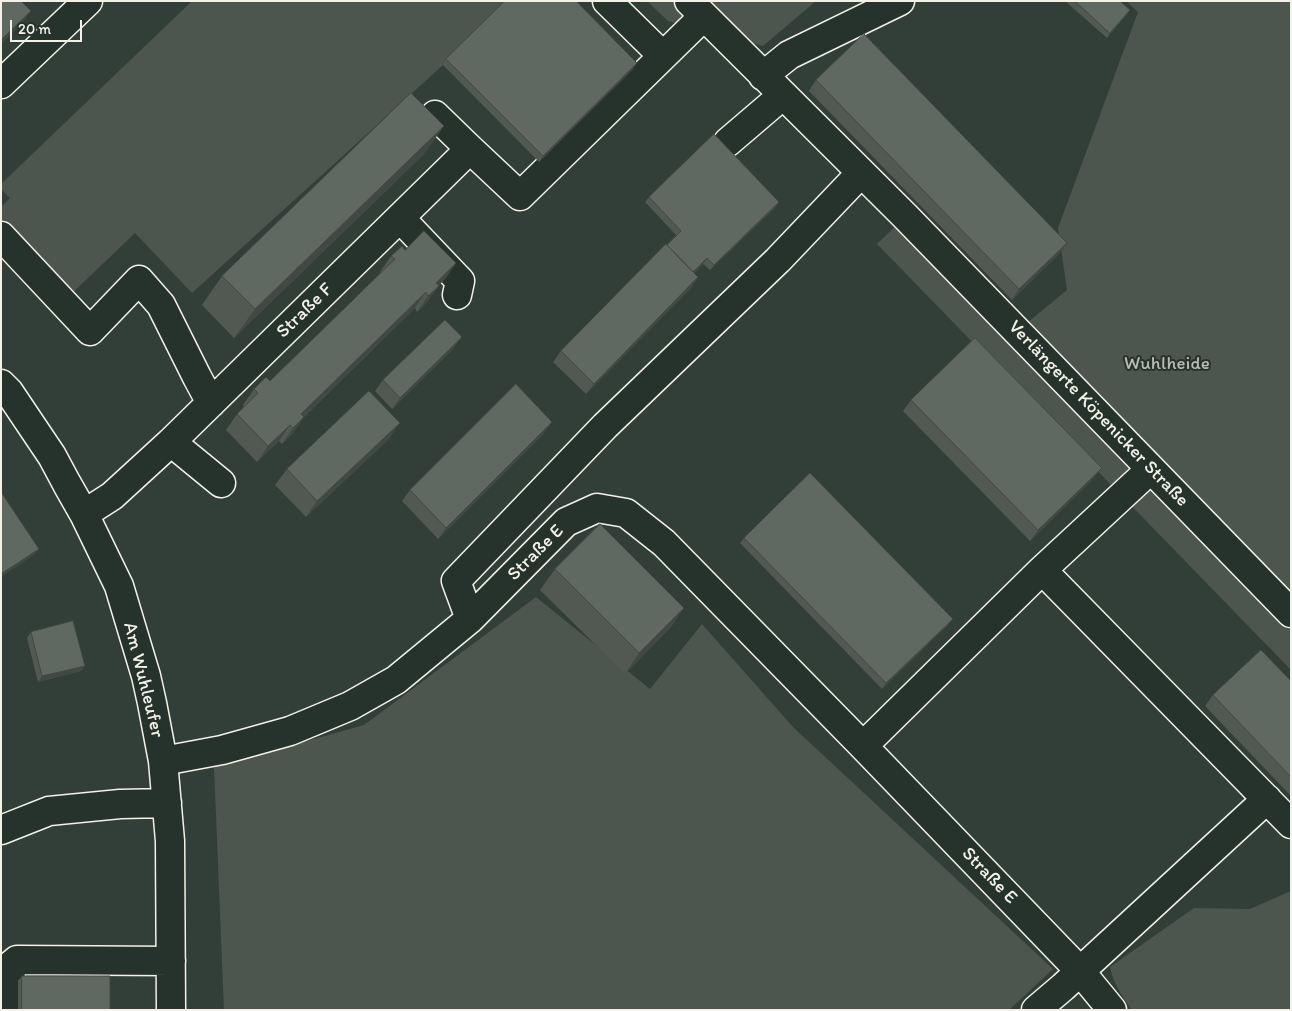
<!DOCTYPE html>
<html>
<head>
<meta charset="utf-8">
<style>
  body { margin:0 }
  #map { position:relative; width:1292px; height:1011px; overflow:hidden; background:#323e38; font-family:Itim,sans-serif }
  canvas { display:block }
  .frame { position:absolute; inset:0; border:2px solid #f4f1e8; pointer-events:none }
  .scale { position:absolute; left:10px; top:20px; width:72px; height:22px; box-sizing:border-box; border:2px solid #f4f1e8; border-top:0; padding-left:6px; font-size:15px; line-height:18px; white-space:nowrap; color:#f4f1e8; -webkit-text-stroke:4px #26332d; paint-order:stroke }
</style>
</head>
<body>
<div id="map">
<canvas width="1292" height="1011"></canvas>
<div class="frame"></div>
<div class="scale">20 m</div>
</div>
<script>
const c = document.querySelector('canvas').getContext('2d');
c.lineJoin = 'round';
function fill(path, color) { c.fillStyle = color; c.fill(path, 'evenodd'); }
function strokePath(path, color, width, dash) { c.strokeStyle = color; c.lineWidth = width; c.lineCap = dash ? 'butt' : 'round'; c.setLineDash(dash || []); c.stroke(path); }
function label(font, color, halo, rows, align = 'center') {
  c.font = font + ' Itim,sans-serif'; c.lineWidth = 4; c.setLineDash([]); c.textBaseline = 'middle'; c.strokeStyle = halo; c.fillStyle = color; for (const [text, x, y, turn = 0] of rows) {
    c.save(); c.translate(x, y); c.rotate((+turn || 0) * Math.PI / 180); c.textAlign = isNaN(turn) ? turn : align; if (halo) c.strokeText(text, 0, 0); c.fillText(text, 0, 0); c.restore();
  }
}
const green = new Path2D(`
  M192 1H507L443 65 192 293 135 233 63 302 1 236V207L10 198 1 189V184Z
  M647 1H816L763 46 668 21Z
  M1126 1H1291V670L877 244 916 206 1027 323 1067 290 1058 228 1138 12Z
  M536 597 650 689 702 624 793 727 1053 969 1009 1010H224L214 767 364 725Z
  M1291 891V1010H1132C1122 996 1113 983 1110 967L1194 908 1250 909Z`);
const minor = new Path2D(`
  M607 1 663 56
  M689 1 905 216 1291 613
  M763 76 789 55 900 1
  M1 84 88 1
  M435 115 470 149
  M728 142 783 95
  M400 218 460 281 457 295
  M1 236 90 331 139 280 161 305 197 377 211 403
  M1 384 9 392 52 456 67 484 84 514 119 586 146 676 152 703 163 761 170 841 171 1010
  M171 442 221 483
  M84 514 112 496 171 442 470 149 520 196 704 16
  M1042 570 1291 824
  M470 619 456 581 605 426 778 260 861 173
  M863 746 1042 570 1151 469
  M163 761 222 750 290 731 350 706 396 680 470 619 566 522 597 508 626 513 664 543 863 746 1080 971 1112 1010
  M1 830 49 811 120 804 167 803
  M9 1010 11 965 17 960 171 961
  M1036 1010 1063 987 1267 799`);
const wall = new Path2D(`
  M1065 1H1120L1130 10 1107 38Z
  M446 59 633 69 539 162 443 65Z
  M816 80 1067 243 1059 254 1012 300 809 91Z
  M444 126 423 155 234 338 202 305 222 276Z
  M649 197 779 202 775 208 710 270 703 264 694 273 698 277 691 288 586 394 553 362 561 351 676 235 645 202Z
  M405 250 456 263 445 279 438 286 427 302 417 312 415 308 304 417 293 433 282 444 279 441 257 462 226 430 237 414 244 406 243 405 254 389 270 381 381 273 380 272 391 256Z
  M454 348 392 409 375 391 383 380Z
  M911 400 1094 478 1030 541 903 411Z
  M552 422 544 433 438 539 402 501 410 490Z
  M389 439 306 517 275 485 287 469Z
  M744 538 949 624 882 689 740 543Z
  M555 569 684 608 670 628 625 674 540 590Z
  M31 632 85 666 81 671 38 682 27 638Z
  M1291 681V796L1205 706 1213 695Z
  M22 976 110 1010H18V981Z`);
const shadedWall = new Path2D(`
  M1130 10 1126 16 1107 38 1110 33Z
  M31 11 23 22 1 44V40Z
  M637 63 633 69 539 162 543 156Z
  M444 126 423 155 234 338 255 309Z
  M779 202 775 208 710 270 714 265Z
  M1067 243 1059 254 1012 300 1019 289Z
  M707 258 703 264 684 282 688 277Z
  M456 263 445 279 428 295 436 283Z
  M698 277 691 288 586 394 594 384Z
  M439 286 427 302 417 312 428 296Z
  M426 292 415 308 293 427 301 414Z
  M462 337 454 348 392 409 400 398Z
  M304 417 293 433 282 444 293 428Z
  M552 422 544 433 438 539 446 528Z
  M400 423 389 439 306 517 317 501Z
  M290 425 279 441 257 462 268 446Z
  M1102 468 1094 478 1030 541 1038 530Z
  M39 549 35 554 1 577V574Z
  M684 608 670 628 625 674 639 653Z
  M953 619 949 624 882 689 886 683Z
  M85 666 81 671 38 682 42 676Z`);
const building = new Path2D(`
  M1 1H21L31 11 1 40Z
  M505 1H576L637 63 543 156 446 59Z
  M1075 1H1120L1130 10 1110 33Z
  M864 34 1067 243 1019 289 816 80Z
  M411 93 444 126 255 309 222 276Z
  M714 134 779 202 714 265 707 258 693 272 667 245 681 231 649 197Z
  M424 231 456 263 436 283 439 286 428 296 426 292 301 414 304 417 293 428 290 425 268 446 237 414 258 393 254 389 266 377 270 381 395 259 391 256 402 246 405 250Z
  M666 244 698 277 594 384 561 351Z
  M445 320 462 337 400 398 383 380Z
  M975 338 1102 468 1038 530 911 400Z
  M516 384 552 422 446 528 410 490Z
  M369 391 400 423 317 501 287 469Z
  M810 473 953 619 886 683 744 538Z
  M1 492 39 549 1 574Z
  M600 524 684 608 639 653 555 569Z
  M73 621 85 666 42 676 31 632Z
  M1261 650 1291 681V777L1213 695Z
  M22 976H110V1010H22Z`);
const streetNames = [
  ["Straße F",305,311,-44],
  ["Verlängerte Köpenicker Straße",1098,414,46],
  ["Straße E",536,553,-45],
  ["Am Wuhleufer",143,680,76],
  ["Straße E",989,876,46]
];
const parkNames = [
  ["Wuhlheide",1167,364]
];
fill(green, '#4c564f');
strokePath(minor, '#f4f1e8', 31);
strokePath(minor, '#26332d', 28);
fill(wall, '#525953');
fill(shadedWall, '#424944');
fill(building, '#5f6861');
strokePath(building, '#424944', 1);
label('19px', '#f4f1e8', '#26332d', streetNames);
label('19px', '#b9bbb2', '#26332d', parkNames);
</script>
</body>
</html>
